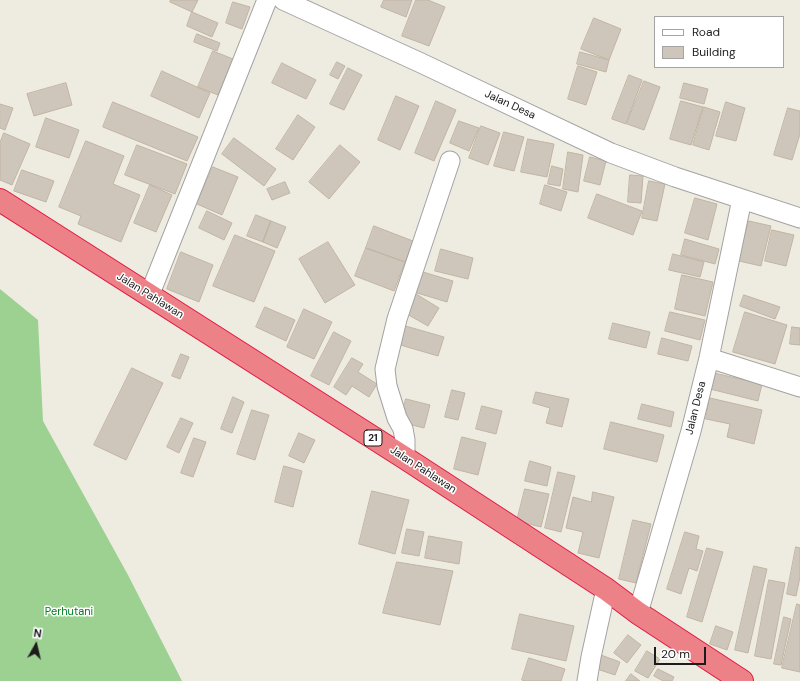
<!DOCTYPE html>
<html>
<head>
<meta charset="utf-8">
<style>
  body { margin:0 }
  #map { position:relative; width:800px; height:681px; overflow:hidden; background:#eeece1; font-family:"DM Sans",sans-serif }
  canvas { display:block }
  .legend { position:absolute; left:654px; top:16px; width:130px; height:52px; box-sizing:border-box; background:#fff; border:1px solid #a4a4a4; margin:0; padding:5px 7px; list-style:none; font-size:12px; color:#1c1c1c }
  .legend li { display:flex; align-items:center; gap:8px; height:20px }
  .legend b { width:20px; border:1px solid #a4a4a4 }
  .north { position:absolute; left:16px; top:625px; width:40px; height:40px; -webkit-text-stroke:3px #fff; paint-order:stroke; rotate:8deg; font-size:11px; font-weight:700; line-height:16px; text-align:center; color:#1c1c1c }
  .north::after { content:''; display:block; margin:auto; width:14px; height:18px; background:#1c1c1c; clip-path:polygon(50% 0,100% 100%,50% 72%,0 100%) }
  .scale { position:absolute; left:654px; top:647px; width:52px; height:18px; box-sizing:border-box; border:2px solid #1c1c1c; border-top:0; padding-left:5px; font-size:12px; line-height:14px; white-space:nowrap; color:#1c1c1c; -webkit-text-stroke:3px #fff; paint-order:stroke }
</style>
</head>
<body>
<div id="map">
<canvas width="800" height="681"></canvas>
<ul class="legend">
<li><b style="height:5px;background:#fff"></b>Road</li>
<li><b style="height:11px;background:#cec6ba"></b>Building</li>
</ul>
<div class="north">N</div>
<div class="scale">20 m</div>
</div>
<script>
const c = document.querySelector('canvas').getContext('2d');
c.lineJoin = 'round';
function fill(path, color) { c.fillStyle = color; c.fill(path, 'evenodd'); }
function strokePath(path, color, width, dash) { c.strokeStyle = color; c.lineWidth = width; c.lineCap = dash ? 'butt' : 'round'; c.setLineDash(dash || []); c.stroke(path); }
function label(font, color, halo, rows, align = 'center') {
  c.font = font + ' "DM Sans",sans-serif'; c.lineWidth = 3; c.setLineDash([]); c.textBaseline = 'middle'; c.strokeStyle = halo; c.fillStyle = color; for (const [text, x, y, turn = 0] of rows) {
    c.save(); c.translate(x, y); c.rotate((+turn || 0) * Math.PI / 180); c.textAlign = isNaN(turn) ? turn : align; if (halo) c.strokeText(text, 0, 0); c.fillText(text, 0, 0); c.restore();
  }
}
const forest = new Path2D(`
  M0 289 38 320 43 421 128 575 182 681H0Z`);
const building = new Path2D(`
  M171 0H198L192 12 170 2Z
  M384 0H412L406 17 381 7Z
  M416 0H428L445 7 429 46 402 36Z
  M233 2 250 7 242 29 226 23Z
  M192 12 218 23 212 37 187 26Z
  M594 18 621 29 609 60 581 49Z
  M197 34 220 43 217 51 194 42Z
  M213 51 233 59 218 95 198 87Z
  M580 52 609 60 606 72 577 64Z
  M337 62 345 66 338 79 330 75Z
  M282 63 316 80 306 99 272 83Z
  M578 66 597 72 586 105 568 99Z
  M348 68 362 75 344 110 330 104Z
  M162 71 210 93 199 118 151 96Z
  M629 75 642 80 626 124 612 119Z
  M644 81 660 87 644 130 627 124Z
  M66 83 72 105 34 116 27 94Z
  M684 83 708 89 704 104 680 98Z
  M396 96 419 106 400 150 378 140Z
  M436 101 456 110 434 161 415 153Z
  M681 101 703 107 691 145 670 139Z
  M113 102 198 137 187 161 103 127Z
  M726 102 745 108 736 141 716 136Z
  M0 104 13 108 5 130 0 128Z
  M704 107 720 112 709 150 693 145Z
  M788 108 800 111V134L792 160 774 155Z
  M298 115 315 127 293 160 276 149Z
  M46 118 79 130 69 158 36 147Z
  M459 121 479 128 469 151 450 143Z
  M481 126 500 133 488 165 469 158Z
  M504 132 524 137 514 171 494 166Z
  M4 133 30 144 12 185 0 180V143Z
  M234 138 276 169 264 186 222 154Z
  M528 139 554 144 547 177 521 172Z
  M86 141 124 156 113 184 140 195 121 242 78 224 81 216 59 207Z
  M137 145 187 164 175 194 125 175Z
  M340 145 360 162 329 199 309 182Z
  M568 152 583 155 578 192 563 189Z
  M590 157 606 161 600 185 584 181Z
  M552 166 563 169 560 186 548 184Z
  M213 167 238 177 222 215 197 204Z
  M22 170 54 181 46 202 14 191Z
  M630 175 643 176 641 203 628 202Z
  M649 181 665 184 657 221 642 218Z
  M285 182 290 193 272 200 267 189Z
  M150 185 172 195 156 232 134 223Z
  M545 185 567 192 561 211 540 204Z
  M597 194 642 211 633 235 588 218Z
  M695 198 717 204 708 240 685 233Z
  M207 211 232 223 224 240 199 228Z
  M256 215 271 221 263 242 247 236Z
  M271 221 286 227 277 248 263 242Z
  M749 221 771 226 761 266 739 261Z
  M374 226 413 241 405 262 366 248Z
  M772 230 794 235 786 266 765 261Z
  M235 235 275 251 254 302 213 286Z
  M685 239 719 249 715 264 681 255Z
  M328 242 355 285 325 303 299 259Z
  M366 248 405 262 394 291 355 276Z
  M441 249 473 258 468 279 435 271Z
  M181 252 213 265 199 302 167 289Z
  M673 254 704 262 700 277 669 270Z
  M423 272 453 281 447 302 417 293Z
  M682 275 713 282 705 316 675 309Z
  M416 294 439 308 428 326 405 313Z
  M744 295 780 307 775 319 740 306Z
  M265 307 295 320 286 341 256 327Z
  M304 309 332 322 314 359 287 347Z
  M670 312 705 320 700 340 665 331Z
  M745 312 787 325 775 364 733 352Z
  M613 323 650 332 646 348 609 339Z
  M402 325 444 337 438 356 397 344Z
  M792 327 800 328V345L790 344Z
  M334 332 351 341 329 385 311 376Z
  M662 338 692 346 688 361 658 354Z
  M181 354 189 357 180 379 172 376Z
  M352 358 363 364 358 372 377 384 369 397 352 386 346 395 334 387Z
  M132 368 163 383 126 460 94 445Z
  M714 373 762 384 758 401 710 389Z
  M452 390 465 393 458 420 445 417Z
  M536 392 569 399 562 427 546 423 550 408 533 403Z
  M233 397 244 402 232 433 221 429Z
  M710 398 762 410 754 444 727 437 730 424 706 419Z
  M406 399 430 405 424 428 400 422Z
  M642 404 674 412 671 427 638 419Z
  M482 406 502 411 496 434 476 429Z
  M252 410 269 415 255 460 237 454Z
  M181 418 193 423 179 453 167 447Z
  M611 422 664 435 657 462 604 449Z
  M299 433 315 440 304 463 289 456Z
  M462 437 486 443 478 475 454 469Z
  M194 438 206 442 193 477 181 473Z
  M530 461 551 467 547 486 525 481Z
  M284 466 302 471 293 507 275 502Z
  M558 472 575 476 561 532 545 528Z
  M525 489 549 494 541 527 517 521Z
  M372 491 409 500 395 554 359 544Z
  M593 492 614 497 599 558 578 553 583 532 566 528 573 497 591 502Z
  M633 520 651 524 636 583 619 579Z
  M407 529 424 532 419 556 402 553Z
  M685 532 699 536 696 549 703 551 697 571 689 568 681 594 667 589Z
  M429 536 462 542 459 564 425 558Z
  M796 547 800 548V577L796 596 787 594Z
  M707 548 723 552 702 622 687 617Z
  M397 562 453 571 440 625 383 613Z
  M754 566 767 569 748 653 735 650Z
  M769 580 785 583 771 659 755 656Z
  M797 604 800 605V672L782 668Z
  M520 614 574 626 566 661 512 649Z
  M784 617 791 619 781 665 774 664Z
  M716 626 733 632 727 650 710 644Z
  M628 635 641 645 627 663 614 653Z
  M647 651 660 659 648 678 635 671Z
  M601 655 620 662 615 675 597 669Z
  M529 658 565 669 561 681H525L522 680Z
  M658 669 674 677 672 681H663L654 676Z
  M631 674 640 681H626Z`);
const minor = new Path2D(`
  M283 0 421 63 611 153 675 177 800 218
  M149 296 267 0
  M709 358 800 387
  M405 458V440L403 429 397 418 387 386 385 369 397 319 450 161
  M638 613 691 431 709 358 742 199
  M587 681 591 657 606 589`);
const highway = new Path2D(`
  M0 200 405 458 606 589 638 613 742 681`);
const shields = [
  [373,438,18]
];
const shieldNames = [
  ["21",373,438]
];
const streetNames = [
  ["Jalan Desa",510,105,25],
  ["Jalan Pahlawan",150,296,32],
  ["Jalan Desa",696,408,-76],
  ["Jalan Pahlawan",423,470,33]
];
const parkNames = [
  ["Perhutani",69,612]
];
fill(forest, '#9cd192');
fill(building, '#cec6ba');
strokePath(building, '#c1b4a2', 1);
strokePath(minor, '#a3a3a3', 21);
strokePath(highway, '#e21841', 24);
strokePath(minor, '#fff', 19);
strokePath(highway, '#ec8287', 22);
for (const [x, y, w] of shields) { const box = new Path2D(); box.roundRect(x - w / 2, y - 8, w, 16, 3); c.fillStyle = '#fff'; c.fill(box); strokePath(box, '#1c1c1c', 1); }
label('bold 10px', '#1c1c1c', null, shieldNames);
label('11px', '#1c1c1c', '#fff', streetNames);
label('11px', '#048020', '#fff', parkNames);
</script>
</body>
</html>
